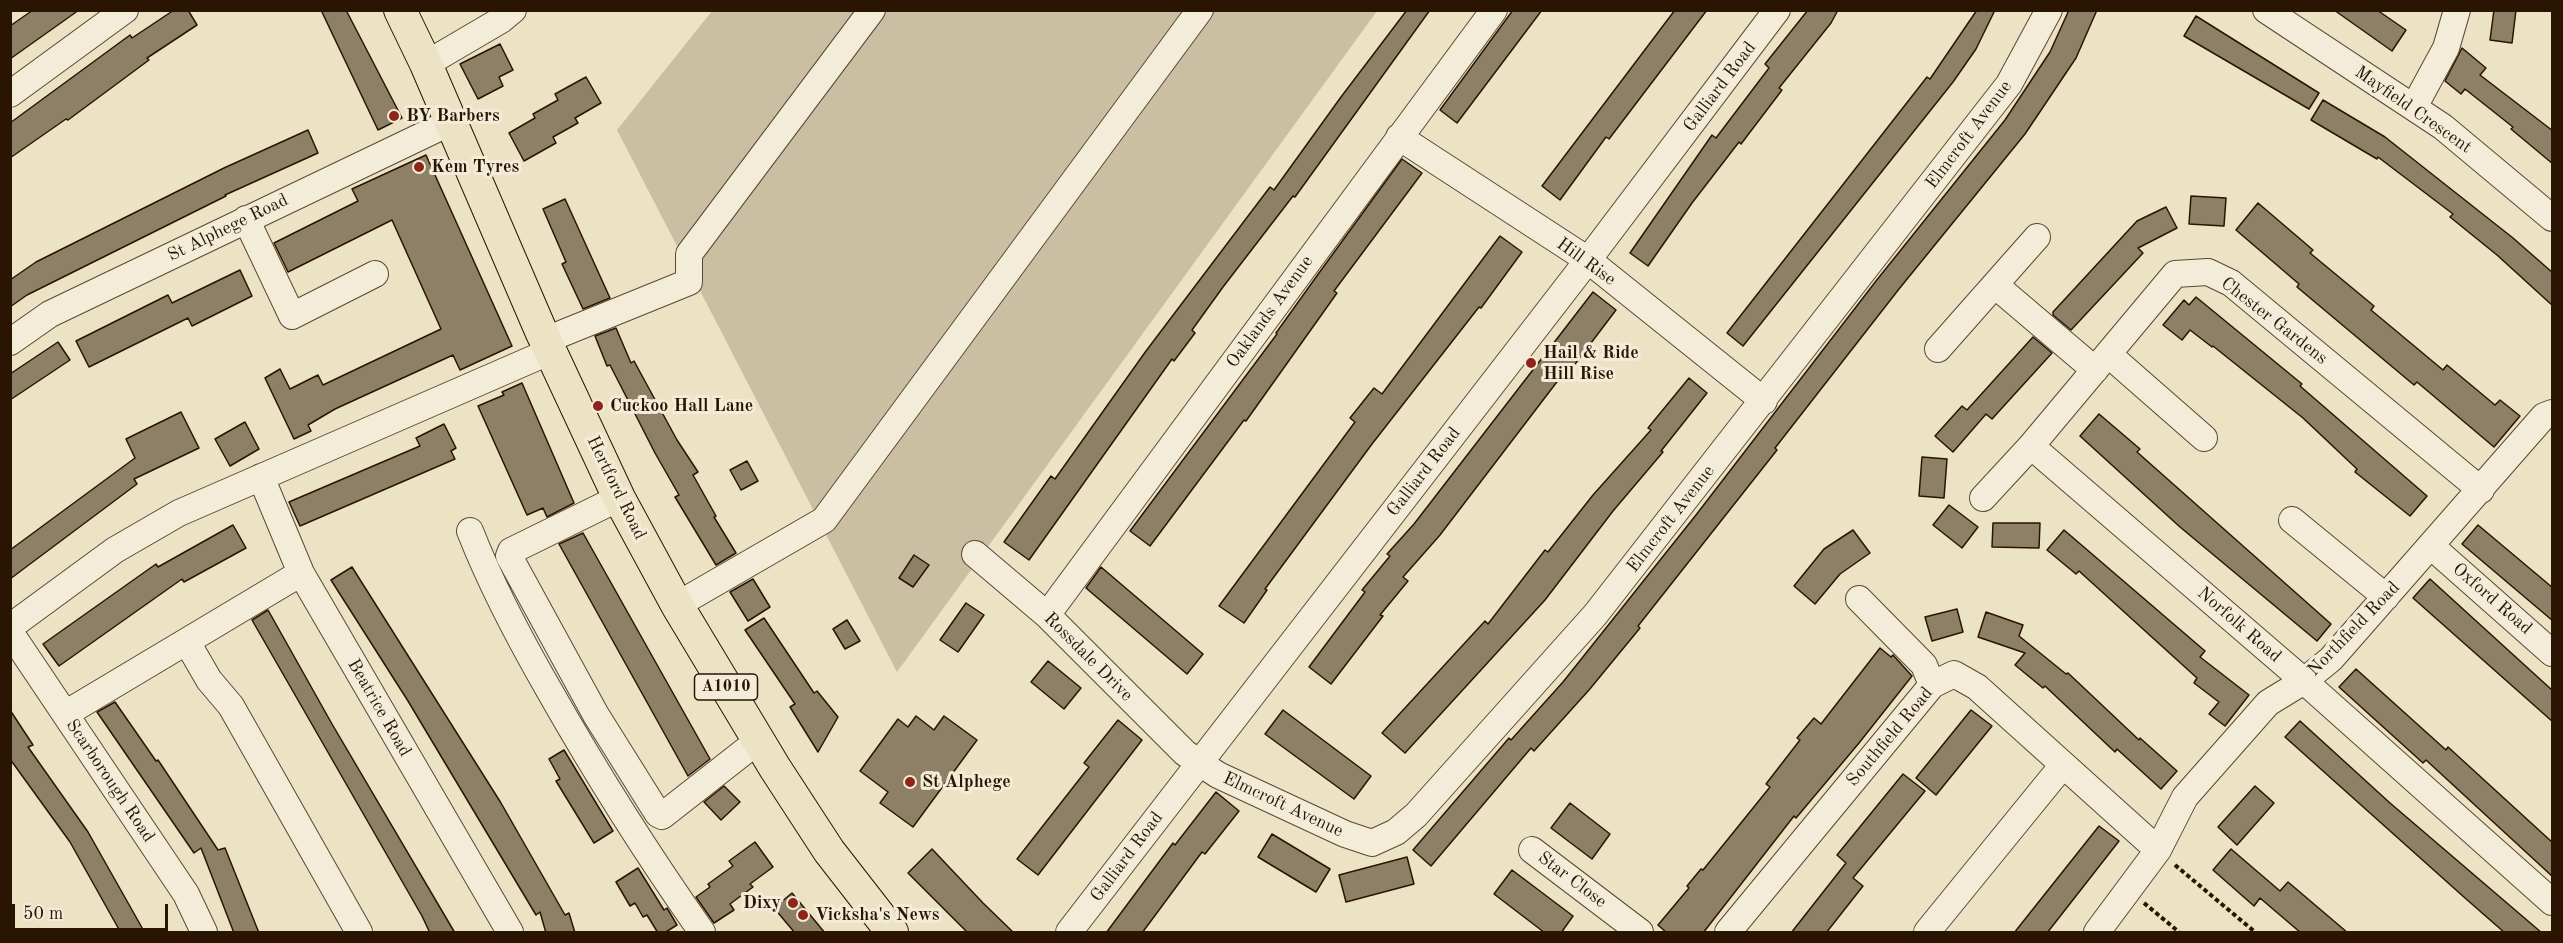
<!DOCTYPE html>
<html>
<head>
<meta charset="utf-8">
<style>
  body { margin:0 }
  #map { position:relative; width:2563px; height:943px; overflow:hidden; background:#ece2c4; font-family:"Old Standard TT",serif }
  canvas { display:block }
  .frame { position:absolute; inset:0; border:12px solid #291501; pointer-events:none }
  .scale { position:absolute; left:12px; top:904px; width:156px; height:27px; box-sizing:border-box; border:3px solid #291501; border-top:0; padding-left:8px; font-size:18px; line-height:21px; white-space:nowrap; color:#291501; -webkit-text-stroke:4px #f3ecd9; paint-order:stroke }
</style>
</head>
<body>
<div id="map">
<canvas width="2563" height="943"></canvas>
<div class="frame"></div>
<div class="scale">50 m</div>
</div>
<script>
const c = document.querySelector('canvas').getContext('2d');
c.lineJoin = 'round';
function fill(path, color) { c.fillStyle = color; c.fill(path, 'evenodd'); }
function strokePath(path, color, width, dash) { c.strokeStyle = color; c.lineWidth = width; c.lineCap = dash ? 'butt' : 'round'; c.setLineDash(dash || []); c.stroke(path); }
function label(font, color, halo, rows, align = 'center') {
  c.font = font + ' "Old Standard TT",serif'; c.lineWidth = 6; c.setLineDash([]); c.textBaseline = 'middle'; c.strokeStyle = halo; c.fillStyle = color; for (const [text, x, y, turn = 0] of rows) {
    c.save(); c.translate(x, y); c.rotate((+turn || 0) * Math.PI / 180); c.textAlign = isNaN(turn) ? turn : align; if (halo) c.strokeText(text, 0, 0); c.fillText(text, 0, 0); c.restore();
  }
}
const green = new Path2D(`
  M712 11H1377L897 672 617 130Z`);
const building = new Path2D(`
  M33 10H79L10 59V26Z
  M174 10H188L197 25 147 58 149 60 68 120 66 119 10 158V123L130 35 132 38Z
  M321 10H346L402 118 378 130Z
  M1407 10H1430L1295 197 1293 196 1223 287 1192 330 1195 333 1174 361 1172 359 1029 560 1004 542 1051 476 1055 479 1146 351 1270 187 1274 190 1341 97Z
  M1513 10H1542L1457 123 1440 110Z
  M1675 10H1707L1609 139 1606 137 1560 200 1542 186Z
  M1808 10H1838L1831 23 1779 88 1782 90 1741 144 1739 142 1692 203 1648 266 1630 253 1712 135 1716 138 1769 68 1765 64Z
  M1977 10H1995L1976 49 1953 82 1743 346 1727 333 1927 77 1930 79Z
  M2069 10H2097L2076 58 2025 134 1899 289 1775 448 1777 450 1638 626 1640 628 1589 690 1534 751 1531 748 1431 866 1413 850 1509 738 1511 740 1563 682 1696 515 1876 281 2005 120 2050 52Z
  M2334 10H2377L2406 30 2392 51Z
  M2494 10H2516L2512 43 2490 40Z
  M2196 16 2319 93 2309 109 2184 36Z
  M500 44 513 70 499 77 503 86 478 99 460 64Z
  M2462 48 2486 68 2480 75 2553 131V164L2511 129 2513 127 2465 89 2461 94 2445 81Z
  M586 77 601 103 575 118 578 123 553 137 556 143 524 161 509 133 535 118 533 114 558 100 555 94Z
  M2323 100 2385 137 2513 238 2553 273V306L2497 255 2450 217 2453 214 2378 157 2377 159 2311 120Z
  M308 130 318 153 225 195 226 196 27 295 10 307V280L36 262 224 168Z
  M426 155 512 346 460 370 453 355 335 409 308 425 311 431 294 439 265 378 280 369 290 389 318 375 323 385 441 329 392 220 288 272 274 243 358 201 352 189Z
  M1402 159 1422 173 1334 291 1337 293 1246 421 1244 420 1150 546 1130 531 1277 334 1276 333 1319 273Z
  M2191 196 2226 198 2224 226 2189 224Z
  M565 199 610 298 583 309 562 264 566 262 543 209Z
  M2258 203 2313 250 2310 253 2374 306 2371 310 2443 370 2447 365 2495 405 2500 400 2520 416 2494 447 2417 382 2414 385 2297 287 2299 284 2236 230Z
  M2166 207 2177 228 2138 248 2143 253 2071 330 2053 315V312L2137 221Z
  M1500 236 1522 252 1481 308 1479 307 1372 444 1265 589 1267 590 1244 623 1219 606 1355 422 1350 418 1374 388 1382 394Z
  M240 270 252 296 192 326 188 318 89 367 76 341 168 295 172 303Z
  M1593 292 1616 310 1569 372 1566 370 1440 535 1403 577 1408 581 1380 615 1383 616 1331 684 1309 667 1365 592 1362 590 1390 556 1387 554 1414 524Z
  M2196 297 2302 384 2300 386 2427 496 2410 516 2355 472 2357 469 2303 418 2213 346 2212 347 2190 330 2182 340 2163 325 2184 300 2189 305Z
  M616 328 631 363 634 361 677 440 698 472 693 475 716 516 714 517 736 553 716 565 675 497 679 495 655 453 610 365 607 366 595 336Z
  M2033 337 2052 353 1992 419 1986 414 1953 452 1935 436 1962 406 1967 410Z
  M58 342 70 360 10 400V374Z
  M1689 378 1707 393 1661 451 1663 452 1613 511 1545 600 1405 753 1382 733 1485 621 1488 624 1545 550 1548 552 1593 495 1651 430 1648 428Z
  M522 383 574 503 547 517 543 508 527 515 478 406 504 395 502 392Z
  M181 412 199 448 134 479 137 484 10 579V550L135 458 126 439Z
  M2099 414 2140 449 2137 452 2331 624 2317 641 2180 527 2080 436Z
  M245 422 259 449 230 466 215 439Z
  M444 424 456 448 451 451 455 459 300 526 289 502 420 446 416 438Z
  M1922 457 1947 459 1944 498 1919 496Z
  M747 461 758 481 741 490 730 470Z
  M1949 505 1978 527 1962 548 1933 525Z
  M1993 523H2040L2039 548 1992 547Z
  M233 525 246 548 184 582 182 579 59 666 43 644 156 564 158 567Z
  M2478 525 2553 588V621L2462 544Z
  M1853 530 1870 553 1840 574 1815 604 1794 586 1824 549Z
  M2064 530 2205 651 2200 657 2249 695 2225 726 2209 714 2219 702 2194 683 2197 678 2079 571 2076 574 2047 550Z
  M583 533 710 759 688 776 559 544Z
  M914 555 929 565 913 587 899 578Z
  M352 567 501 803 565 915 569 913 575 933H546L540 912 536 915 408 701 331 580Z
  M1101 567 1203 654 1187 674 1086 588Z
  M753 579 770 607 748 621 730 592Z
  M2430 579 2553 691V722L2413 598Z
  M966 603 984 615 958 652 940 640Z
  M1957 609 1963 632 1932 641 1925 617Z
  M268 610 332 724 455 933H430L422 916 252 620Z
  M1986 612 2023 625 2019 636 2066 674 2068 673 2139 740 2140 738 2177 771 2161 789 2117 749 2115 752 2045 686 2043 688 2015 665 2025 653 1978 637Z
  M764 618 814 693 817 691 838 717 818 752 790 707 795 704 745 630Z
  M847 620 860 641 845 649 833 629Z
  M1880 648 1891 657 1893 655 1912 676 1859 743 1796 818 1794 816 1703 933H1667L1658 925 1689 888 1687 886 1701 869 1703 870 1770 787 1766 784 1800 740 1797 738 1814 718 1821 724Z
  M1048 661 1081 688 1064 709 1031 682Z
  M2356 669 2446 750 2448 747 2553 843V877L2426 760 2423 763 2339 687Z
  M115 702 156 761 158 760 218 850 225 848 259 933H234L201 848 194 853 97 712Z
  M10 710 33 745 28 747 88 832 145 933H121L70 842 10 759Z
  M1283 710 1371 776 1354 799 1265 734Z
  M1971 710 1992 726 1936 795 1916 778Z
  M916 716 934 730 944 716 977 740 913 827 880 803 888 792 860 771 898 719 908 727Z
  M1118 720 1142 740 1038 875 1017 859 1089 767 1084 763Z
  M2300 721 2390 803 2542 933H2505L2465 898 2285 737Z
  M564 750 613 831 594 843 556 781 560 779 549 759Z
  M1903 774 1925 791 1853 878 1863 886 1826 933H1791L1846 863 1837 855Z
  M724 786 740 802 721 820 704 802Z
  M2255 786 2274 803 2237 845 2218 827Z
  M1216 792 1239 811 1205 854 1202 852 1142 933H1106L1173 843 1175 845Z
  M1570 803 1610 834 1592 859 1551 828Z
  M2099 826 2119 841 2047 933H2014Z
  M1272 834 1330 869 1316 892 1258 857Z
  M755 842 773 867 750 884 753 887 730 904 734 910 714 923 696 897 710 887 708 884 733 866 729 861Z
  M932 849 983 903 1014 933H968L908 873Z
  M2231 849 2280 891 2288 882 2348 933H2301L2260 898 2254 906 2213 870Z
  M1407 857 1414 884 1346 902 1339 875Z
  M638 868 664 910 667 908 677 925 664 933H658L647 915 643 917 635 903 630 906 616 882Z
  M1512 870 1573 916 1561 933H1545L1494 894Z
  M792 893 825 933H795L774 908Z`);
const path = new Path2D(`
  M2175 865 2255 932
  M2144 903 2179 932`);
const minor = new Path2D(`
  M2266 10 2443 127 2552 218
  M426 64 501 20 513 10
  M10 94 125 10
  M2414 107 2446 48 2457 10
  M1399 137 1588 260 1764 401
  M246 219 292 316 375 274
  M1995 285 2095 370
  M546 340 689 282V254L872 10
  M10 342 50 314 451 122
  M1938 349 2037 237
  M2108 354 2204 438
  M2031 446 2304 681 2552 902
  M261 477 301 573 510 932
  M619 498 511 551 509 556 596 715 658 814 662 816 759 740
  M1983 498 2031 446 2175 274 2208 272 2231 283 2481 490
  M2292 520 2386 597
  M470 531C492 587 519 638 549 690 596 773 647 854 702 932
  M2431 546 2552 653
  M975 554 1047 615 1185 753 1218 775 1345 834 1372 843 1396 832 1416 815 1595 615 2009 84 2049 10
  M1859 599 1924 665 1932 685
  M677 605 824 520 1200 10
  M1047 615 1494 10
  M10 627 115 550 179 513 551 351
  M10 632 186 894 204 932
  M187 642 209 680 231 706 359 932
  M65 714 301 573
  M1532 850 1640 932
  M1069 932 1588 260 1777 10
  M1728 932 1932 685 1954 674 1977 687 2158 850
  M1927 932 2063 765
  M2097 932 2158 850 2185 797 2268 703 2304 681 2331 659 2544 416 2552 413`);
const major = new Path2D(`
  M400 10 426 64 541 331 619 498 677 605 775 768 829 851 892 932`);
const markers = [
  [394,116,6,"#8f2418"],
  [419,167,6,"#8f2418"],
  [1531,363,6,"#8f2418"],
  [598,406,6,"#8f2418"],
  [910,782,6,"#8f2418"],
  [793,903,6,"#8f2418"],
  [803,915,6,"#8f2418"]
];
const shields = [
  [726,687,63]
];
const shieldNames = [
  ["A1010",726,687]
];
const streetNames = [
  ["Galliard Road",1720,87,-53],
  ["Mayfield Crescent",2413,110,35],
  ["Elmcroft Avenue",1969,135,-53],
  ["St Alphege Road",228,228,-26],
  ["Hill Rise",1586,262,36],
  ["Oaklands Avenue",1270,312,-54],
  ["Chester Gardens",2274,321,38],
  ["Galliard Road",1424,472,-52],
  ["Hertford Road",616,488,64],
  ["Elmcroft Avenue",1671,519,-52],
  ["Oxford Road",2492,599,41],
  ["Norfolk Road",2239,625,41],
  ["Northfield Road",2354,629,-46],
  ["Rossdale Drive",1088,657,45],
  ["Beatrice Road",379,708,60],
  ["Southfield Road",1890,737,-50],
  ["Scarborough Road",110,781,56],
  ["Elmcroft Avenue",1283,805,25],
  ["Galliard Road",1127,857,-53],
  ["Star Close",1572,880,37]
];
const poiNames = [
  ["BY Barbers",406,116],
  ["Kem Tyres",431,167],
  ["Hail & Ride",1543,353],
  ["Hill Rise",1543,374],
  ["Cuckoo Hall Lane",610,406],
  ["St Alphege",922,782],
  ["Dixy",781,903,"right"],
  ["Vicksha's News",815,915]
];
fill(green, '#cbbfa3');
fill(building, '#8e8066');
strokePath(building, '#291501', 1.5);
strokePath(minor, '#5a4832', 28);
strokePath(major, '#291501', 34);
strokePath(path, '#291501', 4, [4.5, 3]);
strokePath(minor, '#f3ecd9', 26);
strokePath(major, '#ece2c4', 32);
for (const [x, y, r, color] of markers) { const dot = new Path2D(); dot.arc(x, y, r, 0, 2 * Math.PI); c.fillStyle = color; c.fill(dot); strokePath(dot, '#f3ecd9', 2); }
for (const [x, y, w] of shields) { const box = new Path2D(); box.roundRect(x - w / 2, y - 13, w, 26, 4.5); c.fillStyle = '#f3ecd9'; c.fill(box); strokePath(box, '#291501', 1.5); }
label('bold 16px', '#291501', null, shieldNames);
label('18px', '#291501', '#f3ecd9', streetNames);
label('bold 18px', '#291501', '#f3ecd9', poiNames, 'left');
</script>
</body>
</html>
